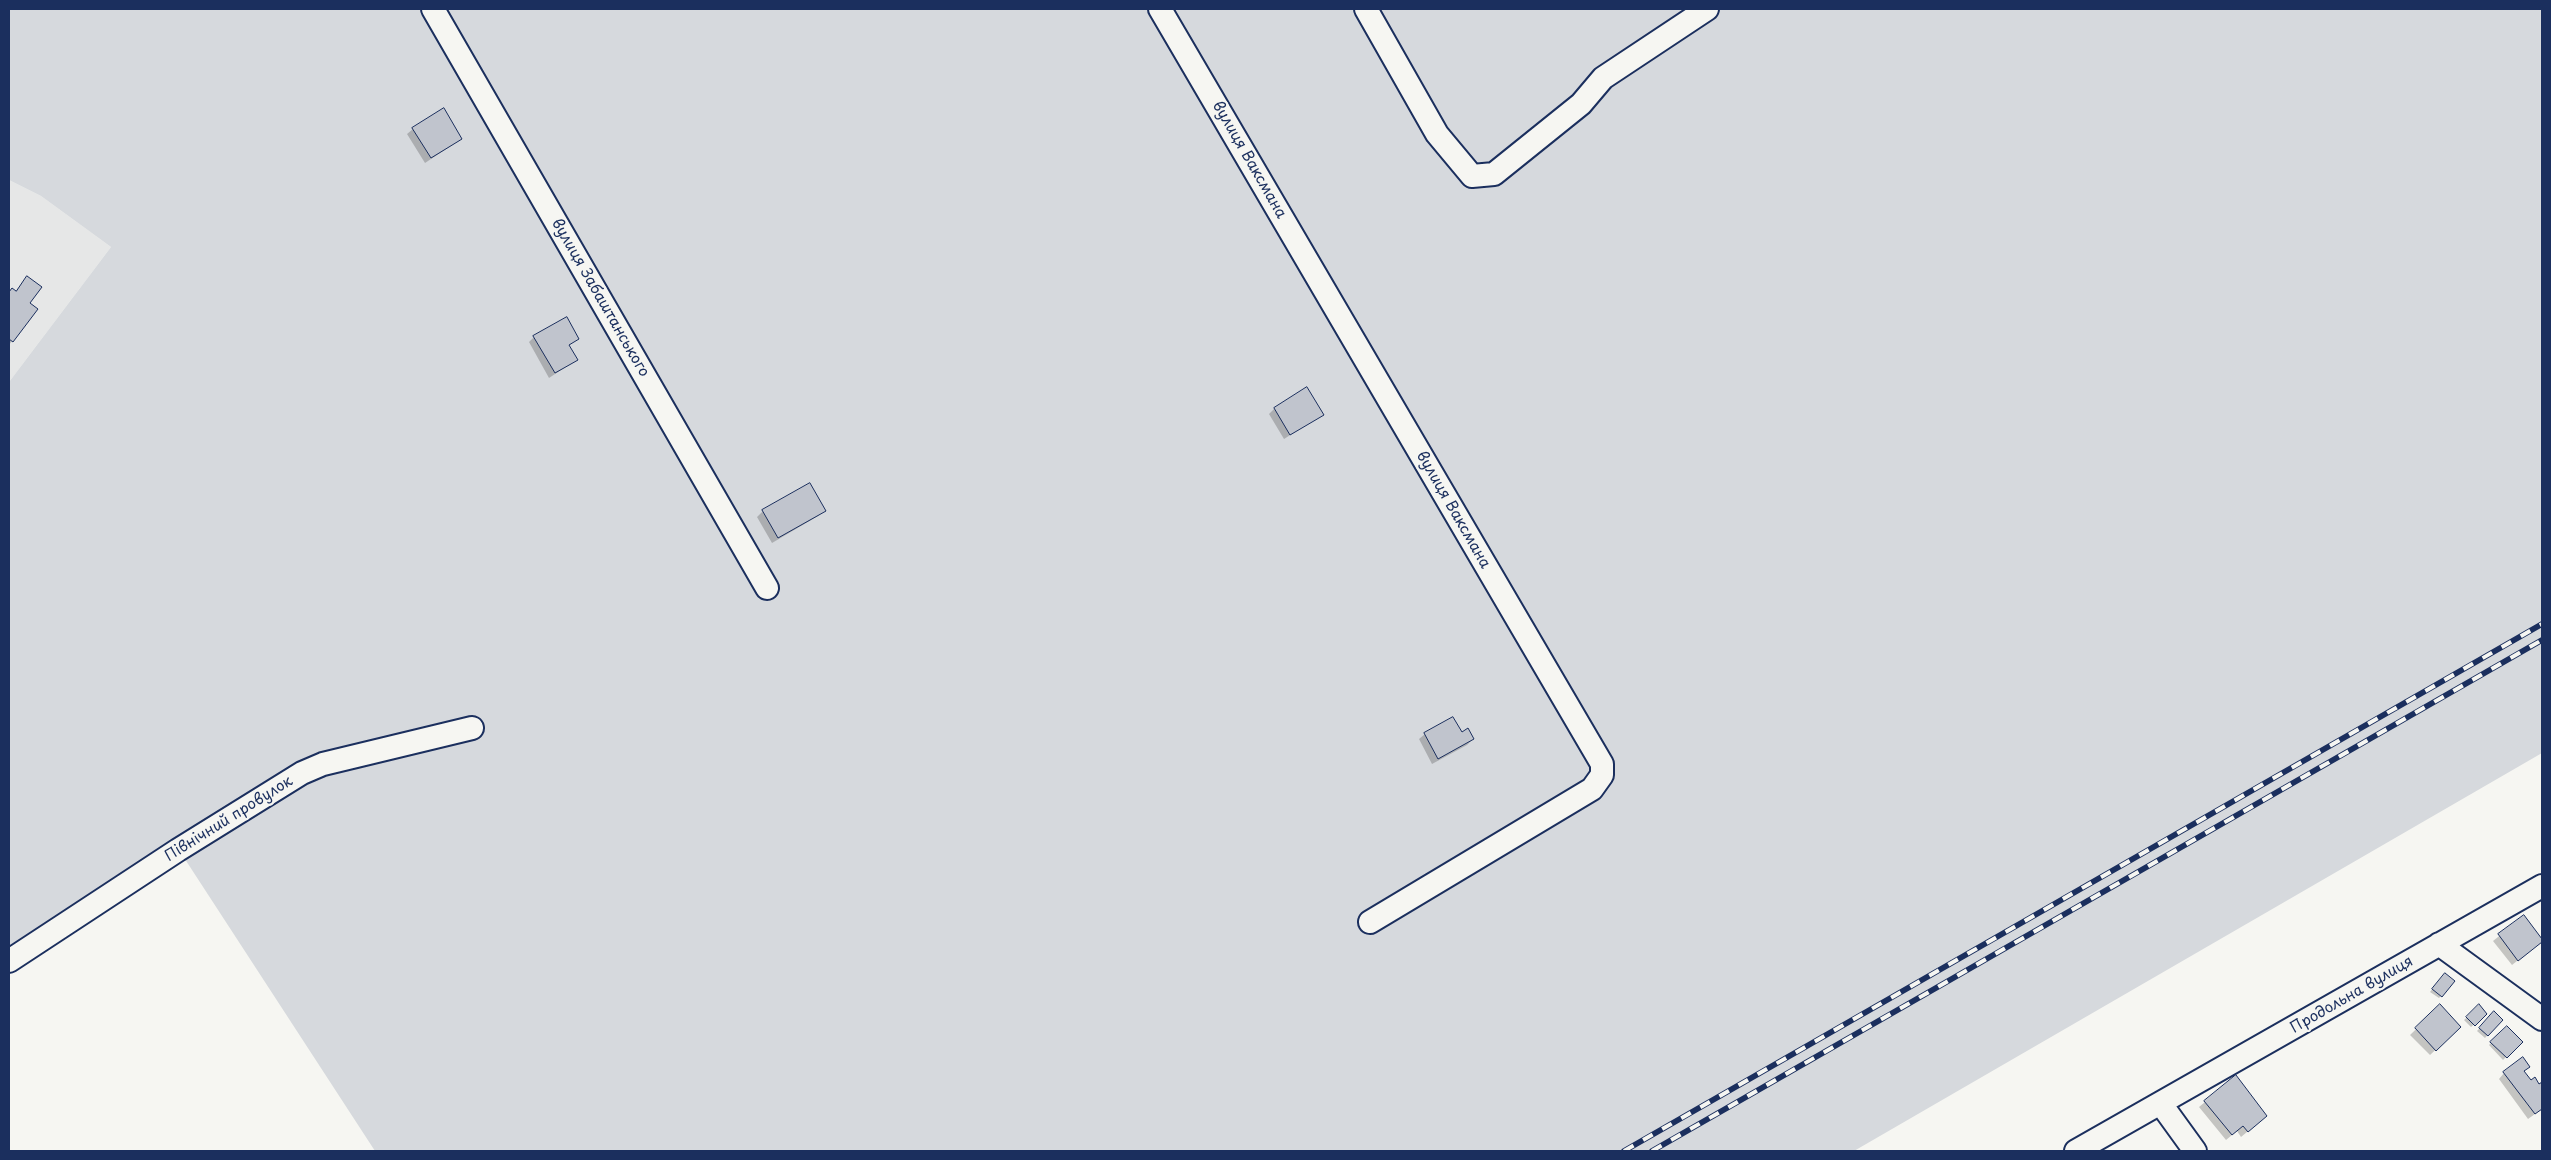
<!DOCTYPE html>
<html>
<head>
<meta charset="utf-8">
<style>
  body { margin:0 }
  #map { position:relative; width:2551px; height:1160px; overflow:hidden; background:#f6f6f2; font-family:"Playpen Sans",sans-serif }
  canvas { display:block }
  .frame { position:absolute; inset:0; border:10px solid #1b2f5e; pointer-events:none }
</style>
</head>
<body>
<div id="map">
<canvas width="2551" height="1160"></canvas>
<div class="frame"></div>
</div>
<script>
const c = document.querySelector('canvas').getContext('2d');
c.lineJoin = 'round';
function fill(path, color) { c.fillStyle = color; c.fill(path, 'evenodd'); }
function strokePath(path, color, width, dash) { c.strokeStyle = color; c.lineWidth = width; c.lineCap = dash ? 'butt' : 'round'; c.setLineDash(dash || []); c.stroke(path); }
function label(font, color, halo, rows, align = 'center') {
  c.font = font + ' "Playpen Sans",sans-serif'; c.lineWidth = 4.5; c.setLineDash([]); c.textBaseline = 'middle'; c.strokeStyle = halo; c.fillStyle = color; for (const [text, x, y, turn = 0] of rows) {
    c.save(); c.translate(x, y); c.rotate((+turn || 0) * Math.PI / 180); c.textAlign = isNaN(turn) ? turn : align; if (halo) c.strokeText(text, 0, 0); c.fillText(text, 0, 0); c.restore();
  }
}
const built = new Path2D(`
  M9 180 41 196 111 247 9 382Z`);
const green = new Path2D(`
  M9 9H2542V753L1854 1151H375L179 850 9 961V382L111 247 41 196 9 180Z`);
const shadow = new Path2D(`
  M413 129 461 139 425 163 407 134Z
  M27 277 28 304 36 309 9 345V293L12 290 15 292Z
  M534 337 578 338 568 346 576 360 549 378 529 342Z
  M1274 409 1322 415 1284 439 1269 414Z
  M824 510 818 516 772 543 757 517 763 511Z
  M1425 734 1473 739 1467 745 1432 764 1419 739Z
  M2523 917 2542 941 2512 965 2493 941Z
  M2442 977 2441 996 2439 998 2430 992Z
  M2440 1006 2460 1027 2430 1055 2410 1035Z
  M2479 1006 2486 1014 2471 1027 2464 1020Z
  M2494 1013 2501 1020 2485 1038 2477 1031Z
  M2507 1027 2521 1042 2503 1060 2489 1045Z
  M2528 1067 2523 1072 2530 1082 2539 1085 2542 1083V1109L2528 1119 2499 1079 2504 1073Z
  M2205 1102 2259 1122 2241 1137 2237 1131 2226 1140 2199 1107Z`);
const building = new Path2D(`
  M444 108 462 139 431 158 412 128Z
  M27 276 42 287 30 303 38 309 13 342 9 339V292L12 288 16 291Z
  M567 317 579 339 569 345 578 360 555 373 533 336Z
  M1307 387 1324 415 1290 435 1274 408Z
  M810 483 826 511 778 538 762 510Z
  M1453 717 1462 732 1468 728 1474 739 1438 759 1424 733Z
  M2524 915 2542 939V942L2518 961 2498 934Z
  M2445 973 2455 981 2442 997 2432 989Z
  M2440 1004 2461 1027 2436 1051 2415 1028Z
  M2479 1004 2487 1014 2475 1026 2466 1017Z
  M2494 1011 2503 1020 2488 1036 2479 1028Z
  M2507 1026 2523 1042 2507 1058 2490 1042Z
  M2523 1057 2530 1067 2524 1071 2531 1080 2535 1077 2539 1084 2542 1082V1109L2535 1114 2503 1072Z
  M2236 1075 2267 1116 2248 1132 2243 1126 2232 1135 2204 1101Z`);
const minor = new Path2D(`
  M433 9 767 588
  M1160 9 1602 764V775L1592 789 1370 922
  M1366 9 1437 134 1472 176 1494 174 1581 104 1603 78 1707 9
  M2439 944 2542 1019
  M9 961 178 850 302 773 323 764 472 728
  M2161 1104 2195 1151
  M2076 1151 2542 886`);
const rail = new Path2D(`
  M1624 1151 2542 624
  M1652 1151 2542 640`);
const streetNames = [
  ["вулиця Ваксмана",1249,160,60],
  ["вулиця Забаштанського",600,298,60],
  ["вулиця Ваксмана",1453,510,60],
  ["Північний провулок",229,819,-32],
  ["Продольна вулиця",2352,995,-30]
];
fill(built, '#e6e7e7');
fill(green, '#d6d9dd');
fill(shadow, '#0003');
fill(building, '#c0c4cd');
strokePath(building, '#1b2f5e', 1);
strokePath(minor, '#1b2f5e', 26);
strokePath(minor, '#f6f6f2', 22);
strokePath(rail, '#1b2f5e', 5.5);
strokePath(rail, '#f6f6f2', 4, [11]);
label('15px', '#1b2f5e', '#f6f6f2', streetNames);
</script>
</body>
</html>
